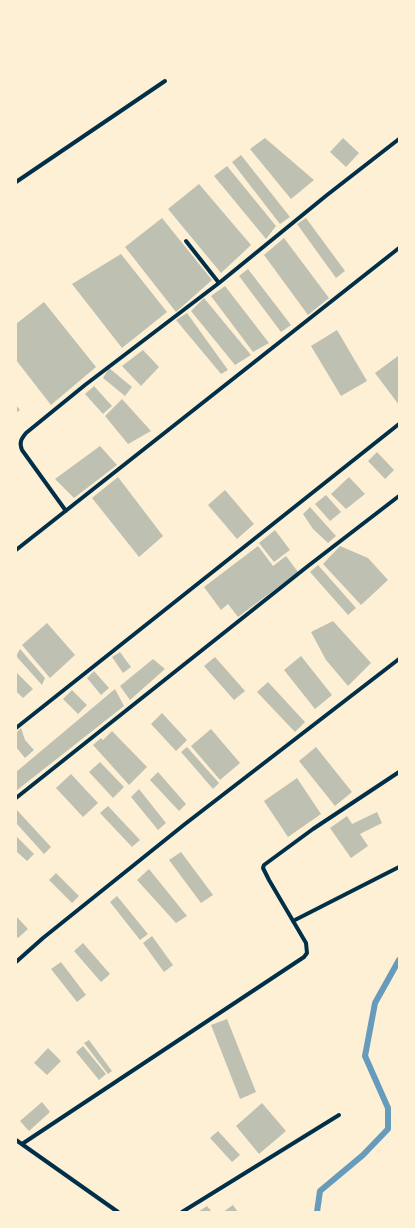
<!DOCTYPE html>
<html>
<head>
<meta charset="utf-8">
<style>
  body { margin:0 }
  #map { position:relative; width:415px; height:1228px; overflow:hidden; background:#fdf0d5; font-family:Overpass,sans-serif }
  canvas { display:block }
  .frame { position:absolute; inset:0; border:17px solid #fdf0d5; pointer-events:none }
</style>
</head>
<body>
<div id="map">
<canvas width="415" height="1228"></canvas>
<div class="frame"></div>
</div>
<script>
const c = document.querySelector('canvas').getContext('2d');
c.lineJoin = 'round';
function strokePath(path, color, width, dash) { c.strokeStyle = color; c.lineWidth = width; c.lineCap = dash ? 'butt' : 'round'; c.setLineDash(dash || []); c.stroke(path); }
function fill(path, color) { c.fillStyle = color; c.fill(path, 'evenodd'); }
const stream = new Path2D(`
  M317 1212 320 1191 363 1155 388 1129V1108L365 1056 375 1003 399 960`);
const building = new Path2D(`
  M265 138 314 180 291 199 250 149Z
  M343 138 359 153 346 167 330 152Z
  M241 155 290 217 280 224 232 162Z
  M227 166 276 226 266 239 214 176Z
  M199 184 251 245 221 273 168 209Z
  M162 218 212 280 176 312 125 247Z
  M306 218 345 271 336 278 297 224Z
  M284 238 329 298 308 315 264 255Z
  M121 254 167 312 122 348 72 284Z
  M248 269 291 325 281 332 239 276Z
  M225 286 269 343 253 352 211 296Z
  M204 298 251 355 235 365 191 311Z
  M44 302 96 367 51 405 16 360V324Z
  M187 313 228 370 221 374 176 320Z
  M337 330 367 381 341 396 311 346Z
  M143 350 159 367 141 386 122 366Z
  M398 356 399 358V405L375 373Z
  M109 368 132 387 125 396 103 378Z
  M94 386 112 406 103 414 85 394Z
  M122 399 151 431 128 444 105 416Z
  M16 405 20 410 16 413Z
  M100 446 117 465 74 498 55 479Z
  M377 452 394 470 385 479 368 461Z
  M118 477 163 536 139 557 92 498Z
  M349 477 365 494 346 509 331 494Z
  M225 490 254 524 237 539 208 505Z
  M326 495 341 512 330 521 315 504Z
  M310 507 336 536 328 543 313 529 303 514Z
  M275 530 290 550 274 562 259 543Z
  M258 546 273 566 286 556 298 572 238 617 228 604 221 610 204 587Z
  M340 546 368 558 388 580 361 605 323 564Z
  M318 565 356 608 348 615 310 572Z
  M333 621 371 663 348 686 326 660 311 632Z
  M47 623 75 655 50 678 22 645Z
  M20 649 45 678 42 685 16 656Z
  M120 652 131 667 123 673 112 657Z
  M301 656 332 695 315 709 284 670Z
  M215 657 245 691 234 700 204 666Z
  M153 659 165 669 130 700 120 686Z
  M94 671 109 688 101 695 87 678Z
  M16 672 33 689 23 698 16 691Z
  M268 682 305 722 295 732 257 692Z
  M115 689 124 706 16 791V772Z
  M72 690 87 705 78 714 63 699Z
  M162 713 187 740 176 751 151 724Z
  M21 728 25 740 34 750 25 758 16 747V733Z
  M211 729 240 763 220 780 191 746Z
  M112 731 147 767 129 785 93 745 101 738 103 740Z
  M187 747 219 783 213 789 181 752Z
  M316 747 352 792 335 806 299 761Z
  M100 762 124 787 113 798 89 772Z
  M158 772 186 804 179 811 150 780Z
  M71 774 98 803 83 817 56 788Z
  M297 778 321 814 288 837 264 801Z
  M139 789 166 823 158 830 131 797Z
  M108 806 140 840 132 847 100 813Z
  M16 809 51 847 44 854 16 823Z
  M377 812 382 823 360 834 368 846 351 858 330 828 347 816 352 824Z
  M16 836 34 854 27 861 16 851Z
  M181 852 213 895 201 903 169 860Z
  M149 869 187 916 176 923 137 880Z
  M56 873 79 896 72 903 49 880Z
  M117 896 148 934 140 940 110 902Z
  M16 916 28 929 18 938 16 936Z
  M152 936 173 965 164 972 143 943Z
  M83 943 110 974 101 982 74 951Z
  M61 962 86 995 77 1002 51 969Z
  M227 1019 256 1092 240 1099 211 1025Z
  M89 1040 112 1071 108 1074 84 1043Z
  M83 1046 106 1074 99 1080 76 1052Z
  M48 1048 61 1061 47 1075 34 1063Z
  M42 1102 50 1112 29 1131 20 1121Z
  M262 1103 286 1131 259 1154 236 1126Z
  M218 1131 240 1155 232 1162 210 1138Z
  M233 1205 238 1212H223Z
  M207 1206 212 1212H198Z`);
const minor = new Path2D(`
  M16 182 165 81
  M186 241 219 283 327 195 399 139
  M66 511 22 450C19 443 21 439 26 433L85 385 219 283
  M16 550 399 248
  M16 728 399 424
  M16 798 308 566 399 496
  M293 921 399 867
  M16 962 43 938 185 824 399 659
  M16 1140 118 1212
  M22 1144 304 957 307 953 306 943 269 880 263 868 264 865 313 829 399 772
  M182 1212 339 1115`);
strokePath(stream, '#669bbc', 6);
fill(building, '#bec0b2');
strokePath(minor, '#003049', 4);
</script>
</body>
</html>
